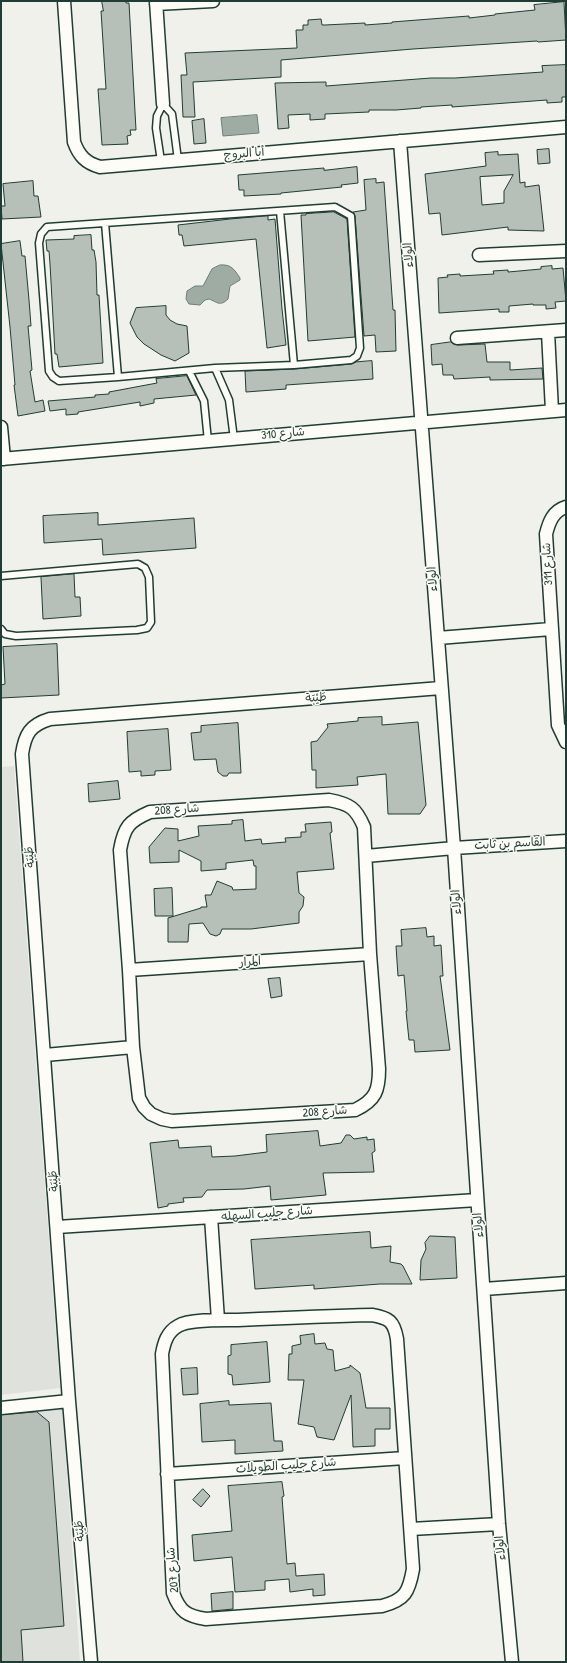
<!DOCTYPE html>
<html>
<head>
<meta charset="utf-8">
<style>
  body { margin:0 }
  #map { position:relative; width:567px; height:1663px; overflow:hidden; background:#f0f1eb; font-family:"Patrick Hand",sans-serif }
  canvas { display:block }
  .frame { position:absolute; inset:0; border:2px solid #1f3d34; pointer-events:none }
</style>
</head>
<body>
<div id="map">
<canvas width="567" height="1663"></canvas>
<div class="frame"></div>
</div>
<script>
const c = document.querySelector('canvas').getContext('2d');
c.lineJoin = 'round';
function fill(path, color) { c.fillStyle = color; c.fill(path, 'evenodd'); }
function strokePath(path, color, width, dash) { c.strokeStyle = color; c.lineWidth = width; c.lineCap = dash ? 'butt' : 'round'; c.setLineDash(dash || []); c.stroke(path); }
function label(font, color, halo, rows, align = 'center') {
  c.font = font + ' "Patrick Hand","Playpen Sans Arabic",sans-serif'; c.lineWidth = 3; c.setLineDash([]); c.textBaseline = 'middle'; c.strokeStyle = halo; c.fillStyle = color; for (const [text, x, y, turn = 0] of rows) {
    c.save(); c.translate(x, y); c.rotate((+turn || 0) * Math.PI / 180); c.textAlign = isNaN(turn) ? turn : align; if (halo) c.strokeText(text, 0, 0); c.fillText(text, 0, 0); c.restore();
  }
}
const built = new Path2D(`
  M14 766 60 1388 1 1395V767Z
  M62 1400 80 1662H1V1409Z`);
const water = new Path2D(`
  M257 115 259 133 223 136 221 118Z
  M220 265C231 264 234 269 240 278V280L230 286 228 299C220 307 217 302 209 299L205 300 200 305 189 304 186 299 187 291 195 286H203L212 269Z`);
const building = new Path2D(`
  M102 1H126V3H129L136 130H130L131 135 127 136 128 144 102 145 98 89H106L101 11H103Z
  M564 2 566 40 538 42 537 41 413 49 281 60V77L193 82 195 117H183L181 75H187L185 53 297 48 296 30H303V25H308V20L321 19 322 25H325L365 23V25L392 23V22L469 16V18L495 15V14L535 10 534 5Z
  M566 65V97H562V102L547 103V100L452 107V105L421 107V108L396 110H369V112L325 114V119L310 120V114L288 115 289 128 278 129 275 83 326 82V86L431 78H455L543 72 542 66Z
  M204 119 206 143 194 144 192 121Z
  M549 149 550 163 538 164 537 150Z
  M498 152V155L518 154 520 183 525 182V187L539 185 544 231 508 230V227L442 235 440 213 429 214 425 174 486 166 485 153ZM513 175 504 191V203L482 205 480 177Z
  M357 167 358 183 341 185 342 187 281 193V194L244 196V190H239L238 175 324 168V170Z
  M376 179V183L384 182 393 310H395L396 351 376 352 375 335 364 336 355 216 353 212 366 210 364 180Z
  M33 181 34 196H38L41 217 2 219 1 206H5L3 184Z
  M334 212 347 219 355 337 308 341 301 215H306V214Z
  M268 216V220L275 219 282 309 286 345 267 348 256 239 184 246 182 235H179L178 225 230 219Z
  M91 235 92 250H94L96 262 97 295H99L103 363 59 367 57 354H55L50 264 49 251H47L46 240 74 239V236Z
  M20 241 22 256H25L29 300 31 326H28L32 370 30 371 35 402 43 400 45 411 18 416 14 385H15L10 327 1 244Z
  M552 266V269L563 268 566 301 555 302 556 308 546 309V305H533V304L509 306V312H499V309L439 313 438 278 448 277 447 275 460 274V276L494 274 493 271 508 270V272L541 269V267Z
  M166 306V315L170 320 177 324 187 326 189 353 175 361 161 355 144 344 137 337 130 323 136 308Z
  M451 342 458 345 485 344 487 362H510V370L542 368 543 379 490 380V377L454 379 453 375H443L442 364 432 365 431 345Z
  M372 361 373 379 286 385V389L246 392 245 371 294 369 351 364 356 362Z
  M187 376 196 395 154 399V403L140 406V402L78 412V414L66 415V409L50 411 48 401 95 397V395L109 394V392L157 383 156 379Z
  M98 513V525L194 518 196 548 103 555 102 539 44 543 43 516Z
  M74 574 75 597H80L81 616 43 619 41 577Z
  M57 644 59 695 1 698V685L5 684 3 647Z
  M382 717V725L418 722 426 805 420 814H388L386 774 357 777 358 785 316 788V770H312L311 742 317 741 328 727 327 724 358 721V718Z
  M238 723 241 773H229L227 776H223L218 772 216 759 194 760 191 733 201 732V726Z
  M168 729 171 770 155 771V775L141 776V771L129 772 127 732Z
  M118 781 120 799 89 802 88 784Z
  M243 820 245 841 261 839 262 844 286 842 285 838 301 837V832H306L305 824 331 822 332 832 330 833 334 869 297 872 299 893 304 897 303 906 299 912V923L251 929H222L220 934 216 936 210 934 203 923 189 924 188 942H168V918L201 908V907H207L205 895H211L217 881 232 887 233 890 256 889V866H254L253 860 226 863V869L201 871V861L179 850V862L150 863 149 847 165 828 178 829V841L199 836 198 826 232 824V821Z
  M172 888 173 916H155L154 889Z
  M426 928 427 937 434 936V946L441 945 443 976H440L450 1050 415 1052 414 1040H409L406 1011H407L404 975 398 976 396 946H402L401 930Z
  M280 978 282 996 271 998 268 979Z
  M318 1131 320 1146 341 1143 346 1135H350L354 1139 367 1137V1140L374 1139 375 1151 372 1153 374 1172 323 1173 326 1195 271 1200 270 1186 244 1189 207 1190 202 1197 183 1198 184 1202 168 1204V1206L158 1208 150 1143 178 1140 179 1148 211 1146 212 1157 235 1156 267 1152 266 1135Z
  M370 1232 371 1248 391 1246 390 1262 401 1264 403 1266 412 1284H380L314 1289V1285L255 1289 251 1240Z
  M430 1236 455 1237 457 1278 420 1280 421 1260 426 1249 425 1243Z
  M314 1334 315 1344 325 1343 327 1349 333 1350 335 1371 350 1367V1365L360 1373 366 1408H390V1429H375V1446L353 1447 351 1395 334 1440 317 1437 314 1427 298 1424 304 1380H288L289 1354H292V1346L301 1344 300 1336Z
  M267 1342 270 1382 233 1385 232 1375 228 1374V1356L231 1355V1345Z
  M197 1368 198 1394 183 1395 181 1369Z
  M229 1401V1405L271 1403 274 1441H282L283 1451 235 1454V1440L202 1442 200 1404Z
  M37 1412 49 1422 64 1626 21 1630 23 1662H1V1415Z
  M282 1482 284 1496 282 1497 287 1564 295 1563 296 1576 324 1574 325 1595 313 1596V1589L290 1592 289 1579 265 1581V1590L235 1592 232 1557 194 1561 192 1535 232 1531 228 1486Z
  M203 1489 210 1496 201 1507 193 1500Z
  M233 1592V1609L212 1611 211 1594Z`);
const lane = new Path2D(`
  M161 161 156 128 157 116 163 104 172 114 178 160
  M335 207 351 216 360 348 357 356 351 360 294 365 215 368 118 377 59 381 53 377 49 371 39 243 41 234 47 227Z
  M280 211 294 365
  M105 223 118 377
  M215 368 229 400 234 439
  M189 371 204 401 208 441
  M1 576 138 564 145 568 149 577 151 622 147 628 137 630 16 636 5 634 1 629`);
const street = new Path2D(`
  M64 1 74 142C79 156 86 163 100 167L566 127
  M156 1 163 104
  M156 4 213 1
  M400 141 454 848 499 1524 512 1662
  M479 255 566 251
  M548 332 552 411
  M457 338 566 330
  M1 427 4 459
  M1 459 566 410
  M566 507C553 511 549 522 546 534L558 725 566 742
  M438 638 551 629
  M329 800C350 804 356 808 364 827L370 954 379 1069C379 1090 376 1100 355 1110L172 1121 162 1119 151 1114 144 1107 139 1098 133 1047 129 970 120 850C124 827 129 821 150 812Z
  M366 856 454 848 566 841
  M129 970 370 954
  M45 1055 133 1047
  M211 1217 218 1320
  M57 1227 477 1200
  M484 1289 566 1283
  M372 1315C389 1318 394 1321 397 1339L413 1569C409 1592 405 1600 382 1606L206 1619C187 1616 180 1612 173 1593L162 1354C164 1343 167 1332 178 1326 189 1319 224 1320 238 1320 282 1318 327 1316 372 1315Z
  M1 1408 69 1401
  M167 1474 405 1458
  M411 1529 499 1524
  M91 1662 69 1401 22 754C25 734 30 725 50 719L441 688`);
const streetNames = [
  ["أبا البروج",244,154,-5],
  ["الولاء",409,255,-94],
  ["شارع 310",283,434,-5],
  ["شارع 311",548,564,-93],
  ["الولاء",433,579,-94],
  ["طَيْبَة",316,698,-4],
  ["شارع 208",177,810,-4],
  ["القاسم بن ثابت",510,844,-3],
  ["طَيْبَة",30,857,-94],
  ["الولاء",457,902,-94],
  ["المرار",250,962,-4],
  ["شارع 208",325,1112,-4],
  ["طَيْبَة",54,1181,-94],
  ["شارع جليب السهله",267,1214,-4],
  ["الولاء",479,1225,-95],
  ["شارع جليب الطويلات",286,1466,-4],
  ["طَيْبَة",80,1531,-95],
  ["الولاء",501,1548,-96],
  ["شارع 207",173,1570,-95]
];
fill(built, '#dfe2dc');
fill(water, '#9faca4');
strokePath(water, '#6c8077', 1);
fill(building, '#b6bfb8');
strokePath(building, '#1f3d34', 1);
strokePath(lane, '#1f3d34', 9);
strokePath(street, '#1f3d34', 15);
strokePath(lane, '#fdfcf7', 6);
strokePath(street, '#fdfcf7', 12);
label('12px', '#1f3d34', '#fdfcf7', streetNames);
</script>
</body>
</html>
